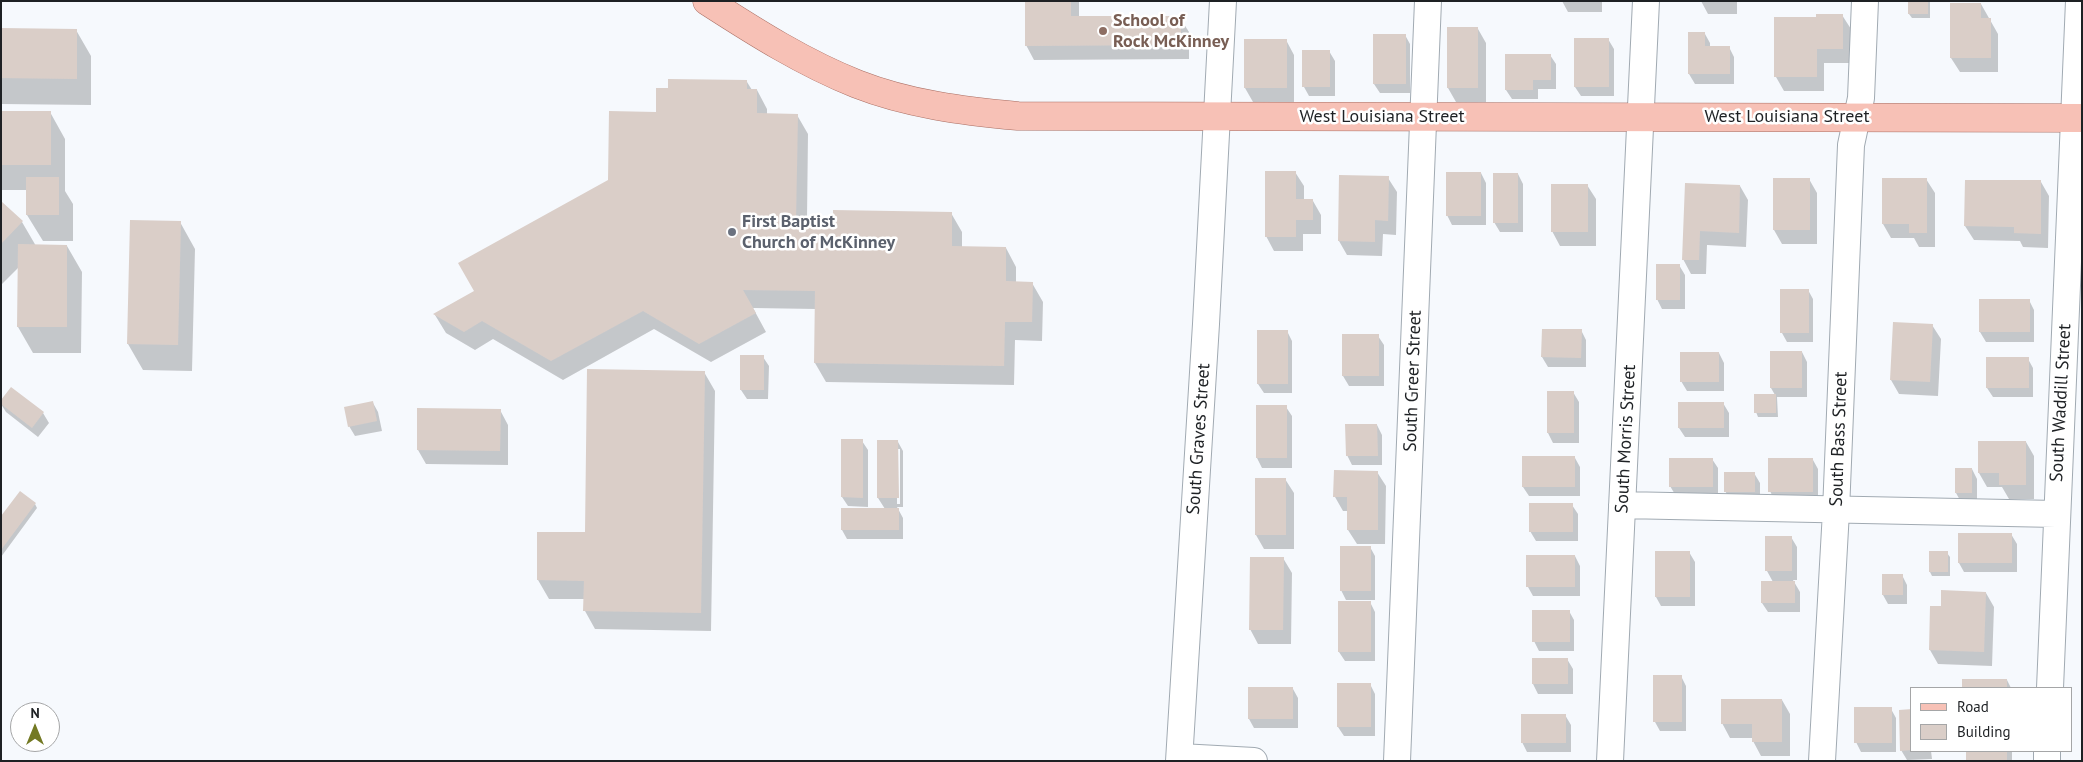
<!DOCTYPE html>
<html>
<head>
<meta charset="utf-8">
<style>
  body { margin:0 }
  #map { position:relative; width:2083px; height:762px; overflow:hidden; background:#f6f9fd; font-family:"PT Sans",sans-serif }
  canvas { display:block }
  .frame { position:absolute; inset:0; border:2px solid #1e2124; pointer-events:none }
  .legend { position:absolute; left:1910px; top:687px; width:162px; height:65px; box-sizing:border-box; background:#fff; border:1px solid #a5a6a7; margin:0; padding:6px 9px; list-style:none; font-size:15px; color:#1e2124 }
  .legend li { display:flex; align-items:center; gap:10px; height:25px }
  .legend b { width:25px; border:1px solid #a5a6a7 }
  .north { position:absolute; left:10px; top:702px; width:50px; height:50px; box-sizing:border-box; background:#fff; border:1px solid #a5a6a7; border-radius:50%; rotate:0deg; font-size:14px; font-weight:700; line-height:20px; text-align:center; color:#1e2124 }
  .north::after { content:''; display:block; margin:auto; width:18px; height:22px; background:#737923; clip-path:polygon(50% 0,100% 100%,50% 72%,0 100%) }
</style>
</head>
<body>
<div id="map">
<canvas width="2083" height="762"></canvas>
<div class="frame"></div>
<ul class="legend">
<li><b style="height:6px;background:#f7c1b6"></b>Road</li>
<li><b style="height:14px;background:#dacec8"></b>Building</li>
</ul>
<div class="north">N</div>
</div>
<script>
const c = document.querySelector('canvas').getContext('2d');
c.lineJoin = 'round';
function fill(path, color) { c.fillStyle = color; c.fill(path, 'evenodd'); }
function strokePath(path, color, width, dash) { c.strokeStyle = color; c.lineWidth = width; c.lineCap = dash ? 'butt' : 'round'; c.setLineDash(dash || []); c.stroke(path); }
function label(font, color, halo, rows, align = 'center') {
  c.font = font + ' "PT Sans",sans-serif'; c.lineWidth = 5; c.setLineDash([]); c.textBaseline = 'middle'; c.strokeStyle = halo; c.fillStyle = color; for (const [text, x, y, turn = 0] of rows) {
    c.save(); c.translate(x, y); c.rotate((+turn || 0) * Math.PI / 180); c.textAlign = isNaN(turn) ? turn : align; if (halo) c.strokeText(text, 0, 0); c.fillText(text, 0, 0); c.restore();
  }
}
const shadow = new Path2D(`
  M1026 1H1079V18H1180L1189 32V59L1034 60 1026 45Z
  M1118 1H1157V2H1119Z
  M1562 1H1602V12H1568Z
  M1701 1H1737V14H1708Z
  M1909 1H1930V18H1912L1909 14Z
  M1981 4 1998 34V72H1960L1951 58Z
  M1842 15 1851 29V63H1824V91H1784L1776 77V18H1817Z
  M1 29 76 30 91 56V105L1 104Z
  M1478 29 1486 43V102H1456L1448 88Z
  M1689 34H1705L1710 43V47H1729L1734 57V84H1695L1689 74Z
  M1405 35 1410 44V93H1380L1374 84Z
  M1608 39 1614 49V96H1581L1575 87Z
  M1286 40 1294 55V102H1253L1245 88Z
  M1329 51 1335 61V96H1309L1304 87Z
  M1550 55 1556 64V89H1538V99H1512L1506 90Z
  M747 82 752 90H757L767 109V115H797L808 134 807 219 834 220 951 213 962 232V248H1006L1016 267V283H1032L1043 302 1042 341 1015 340 1014 385 826 382 815 363 816 309 753 308 766 332 711 362 654 329 563 380 493 339 475 350 446 333 435 315 475 292 609 181 657 113Z
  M1 112H50L65 139V191L73 204V241H43L27 215V190H1Z
  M1295 172 1304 186V201H1313L1321 215V234H1303V251H1274L1266 236Z
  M1481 173 1486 183V225H1452L1447 215Z
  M1518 174 1523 184V232H1500L1494 222Z
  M1388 178 1397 192 1396 235 1383 234 1382 256 1347 255 1339 241Z
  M1774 179H1809L1817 193V244H1782L1774 230Z
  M1883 179H1926L1935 193V247H1919L1914 238H1891L1883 224Z
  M1966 181 2041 182 2049 196 2048 248 2023 247 2020 241 1974 240 1965 226Z
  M1686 184 1740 186 1748 200 1746 247 1707 245 1706 274H1691L1683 259Z
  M1587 185 1596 199V246H1560L1552 231Z
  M1 202 22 222 36 246H67L82 272 81 353H33L18 327 19 267 1 285Z
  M180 222 195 249 192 371 143 370 128 344Z
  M1679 265 1685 275V309H1662L1657 299Z
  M1808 290 1813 299V342H1787L1782 333Z
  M1980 300H2029L2034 310V342H1986L1980 332Z
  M1932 325 1941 339 1938 396 1899 394 1891 380Z
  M1543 330H1581L1586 340V367H1548L1542 357Z
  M1287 331 1292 341V393H1264L1258 384Z
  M1343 336H1378L1384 345V386H1349L1343 376Z
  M1802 352 1807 362V397H1777L1778 417H1758L1756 412 1775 395 1771 388Z
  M1719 353 1724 363V391H1687L1681 381Z
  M763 357 769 366 768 399H747L741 390Z
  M2028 359 2033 368V397H1993L1987 388Z
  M704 372 715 391 711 631 595 629 585 611V599H549L538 580 586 534Z
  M11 389 43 413 49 423 38 437 6 412 1 404Z
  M1548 392H1573L1579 402V443H1553L1548 433Z
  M373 403 378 412 382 431 355 436 349 426Z
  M1723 403 1729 413V437H1685L1679 428Z
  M1257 407H1286L1292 416V468H1262L1257 458Z
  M418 409 500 410 508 425V465L426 464 418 450Z
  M1377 425 1382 435V465H1352L1347 455Z
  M862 441 868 450V507L848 506 842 497Z
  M898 442 903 451V507H897L903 518V539H847L842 530 885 509 878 498ZM897 449H900V504H897Z
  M2026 442 2034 456V499H2009L2002 487H1987L1979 473Z
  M1575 458 1580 467V496H1529L1523 487Z
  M1712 459 1718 468V496H1676L1670 486Z
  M1813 460 1818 469V501H1775L1770 491Z
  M1972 469 1977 479V502H1961L1956 493Z
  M1377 472 1386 486 1385 544H1357L1348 530 1349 511H1343L1335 497Z
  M1754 473 1760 483V501H1731L1725 491Z
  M1256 479H1285L1294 493V549H1264L1256 535Z
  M35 504 37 508 1 557V518Z
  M1572 505 1578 514V541H1536L1530 531Z
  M2011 534 2017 544V572H1964L1959 563Z
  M1791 537 1797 547V580H1793L1800 592V612H1768L1762 603 1773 582 1767 571Z
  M1370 547 1375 556V600H1346L1341 590Z
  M1689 552 1695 562V606H1661L1656 597Z
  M1947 553 1950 557V576H1932L1930 572Z
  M1575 556 1580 566V596H1533L1528 587Z
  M1283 558 1292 573 1291 644H1258L1250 629Z
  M1902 575 1907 585V604H1888L1883 595Z
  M1986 593 1994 607 1992 666 1938 664 1930 650 1942 608Z
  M1370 602 1375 612V661H1345L1339 652Z
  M1569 611 1574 620V651H1539L1534 641Z
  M1533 659H1567L1573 669V694H1538L1533 684Z
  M1681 676 1686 686V731H1660L1655 722Z
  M1963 680H2007L2011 688H1963Z
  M1370 684 1375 694V736H1344L1338 727Z
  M1293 689 1298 698V728H1254L1249 719Z
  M1782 700 1790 714V756H1761L1753 741V738H1730L1722 723Z
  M1891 709 1896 718V752H1861L1856 742Z
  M1912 711V751H1931L1932 759 1907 760 1901 750Z
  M1565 715 1571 725V752H1527L1522 742Z
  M1968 751H2012V761H1968Z`);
const building = new Path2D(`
  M1025 1H1071V16H1181V45L1025 46Z
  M1908 1H1928V14H1908Z
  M1950 3H1981V18H1991V58H1950Z
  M1816 14H1843V49H1817V77H1774V17H1816Z
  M1447 27H1478V88H1447Z
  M1 28 77 29V79L1 78Z
  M1688 32H1705V46H1730V74H1688Z
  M1373 34H1406V84H1373Z
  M1574 38H1609V87H1574Z
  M1244 39H1287V88H1244Z
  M1302 50H1330V87H1302Z
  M1505 54H1551V80H1533V90H1505Z
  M668 79 747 80V89H757V113L798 114 796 218 833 219V210L952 212V246L1006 247V281L1033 282 1032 322H1005L1004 366 814 363 815 291 743 290 756 313 699 344 643 311 551 361 482 321 464 332 433 314 474 291 458 263 608 180 609 111 656 112V88H668Z
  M1 111H51V165H1Z
  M1265 171H1296V199H1313V220H1296V237H1265Z
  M1446 172H1481V216H1446Z
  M1493 173H1518V223H1493Z
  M1339 175 1389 176 1388 221 1375 220V242L1338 241Z
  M26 177H59V215H26Z
  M1773 178H1810V230H1773Z
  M1882 178H1927V233H1909V224H1882Z
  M1965 180H2041V234L2014 233V227L1964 226Z
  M1685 183 1740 185 1739 233 1700 231 1699 260H1682Z
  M1551 184H1588V232H1551Z
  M1 201 23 221 1 244Z
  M130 220 181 221 178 345 127 344Z
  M18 244 67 245V327H17Z
  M1656 264H1680V300H1656Z
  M1780 289H1809V333H1780Z
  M1979 299H2030V332H1979Z
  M1893 322 1933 324 1930 382 1890 380Z
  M1542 329H1582L1581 358 1541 357Z
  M1257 330H1288V384H1257Z
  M1342 334H1379V376H1342Z
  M1770 351H1802V388H1770Z
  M1680 352H1719V382H1680Z
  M740 355H764V390H740Z
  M1986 357H2029V388H1986Z
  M587 369 705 371 701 613 583 611 584 581 537 580V532H585Z
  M11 387 44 412 32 428 1 404V400Z
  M1547 391H1574V433H1547Z
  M1754 394H1776V413H1754Z
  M373 401 377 421 348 427 344 407Z
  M1678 402H1724V428H1678Z
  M1256 405H1287V458H1256Z
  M417 408 501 409 500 451 417 450Z
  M1345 424H1377L1378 456H1346Z
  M841 439H863V498L841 497Z
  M877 440H898L899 498H877Z
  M1978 441H2026V485H1999V473H1978Z
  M1522 456H1575V487H1522Z
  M1669 458H1713V487H1669Z
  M1768 458H1813V492H1768Z
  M1955 468H1972V493H1955Z
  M1334 470 1378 471V530H1347V497H1333Z
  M1724 472H1755V492H1724Z
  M1255 478H1286V535H1255Z
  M20 491 36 503 1 550V516Z
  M1529 503H1573V532H1529Z
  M841 508H899V530H841Z
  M1958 533H2012V563H1958Z
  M1765 536H1792V571H1765Z
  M1340 546H1371V591H1340Z
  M1655 551H1690V597H1655Z
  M1929 551H1948V572H1929Z
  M1526 555H1575V587H1526Z
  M1250 557H1284L1283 630H1249Z
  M1882 574H1903V595H1882Z
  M1761 581H1795V603H1761Z
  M1941 590 1986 592 1984 652 1929 650 1930 606H1941Z
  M1338 601H1371V652H1338Z
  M1532 610H1570V642H1532Z
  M1532 658H1568V684H1532Z
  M1653 675H1682V722H1653Z
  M1962 679H2007V688H1962Z
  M1337 683H1371V727H1337Z
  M1248 687H1293V719H1248Z
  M1721 699H1782V742H1752V724H1721Z
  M1854 707H1892V743H1854Z
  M1912 709V750L1900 751 1899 710Z
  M1521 714H1566V743H1521Z
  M1966 751H2007V761H1966Z`);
const minor = new Path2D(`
  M1622 505 2056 514
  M2050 688 2079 1
  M1180 757 1254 761
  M1179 761 1206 324 1223 1
  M1397 761 1428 1
  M1610 761 1646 1
  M1822 761 1836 511 1851 145 1861 98 1865 1
  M2047 761V751`);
const major = new Path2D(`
  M707 1C755 32 804 63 857 84 908 104 963 111 1018 116L2082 118`);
const markers = [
  [1103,31,5,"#8d6e63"],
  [732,232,5,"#6b7280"]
];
const educationNames = [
  ["School of",1113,21],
  ["Rock McKinney",1113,42]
];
const streetNames = [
  ["West Louisiana Street",1382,117],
  ["West Louisiana Street",1787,117],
  ["South Greer Street",1413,381,-88],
  ["South Waddill Street",2061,403,-87],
  ["South Graves Street",1199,439,-86],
  ["South Morris Street",1626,439,-87],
  ["South Bass Street",1839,439,-88]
];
const worshipNames = [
  ["First Baptist",742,222],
  ["Church of McKinney",742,243]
];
fill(shadow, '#0003');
fill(building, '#dacec8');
strokePath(minor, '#a1aab2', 28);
strokePath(major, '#a86e63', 29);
strokePath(minor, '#fff', 26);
strokePath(major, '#f7c1b6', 28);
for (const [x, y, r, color] of markers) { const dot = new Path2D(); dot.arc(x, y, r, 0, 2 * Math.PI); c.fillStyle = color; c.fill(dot); strokePath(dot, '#fff', 2); }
label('bold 18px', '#785e54', '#fff', educationNames, 'left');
label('18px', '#1e2124', '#fff', streetNames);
label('bold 18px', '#5b616d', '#fff', worshipNames, 'left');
</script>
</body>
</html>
